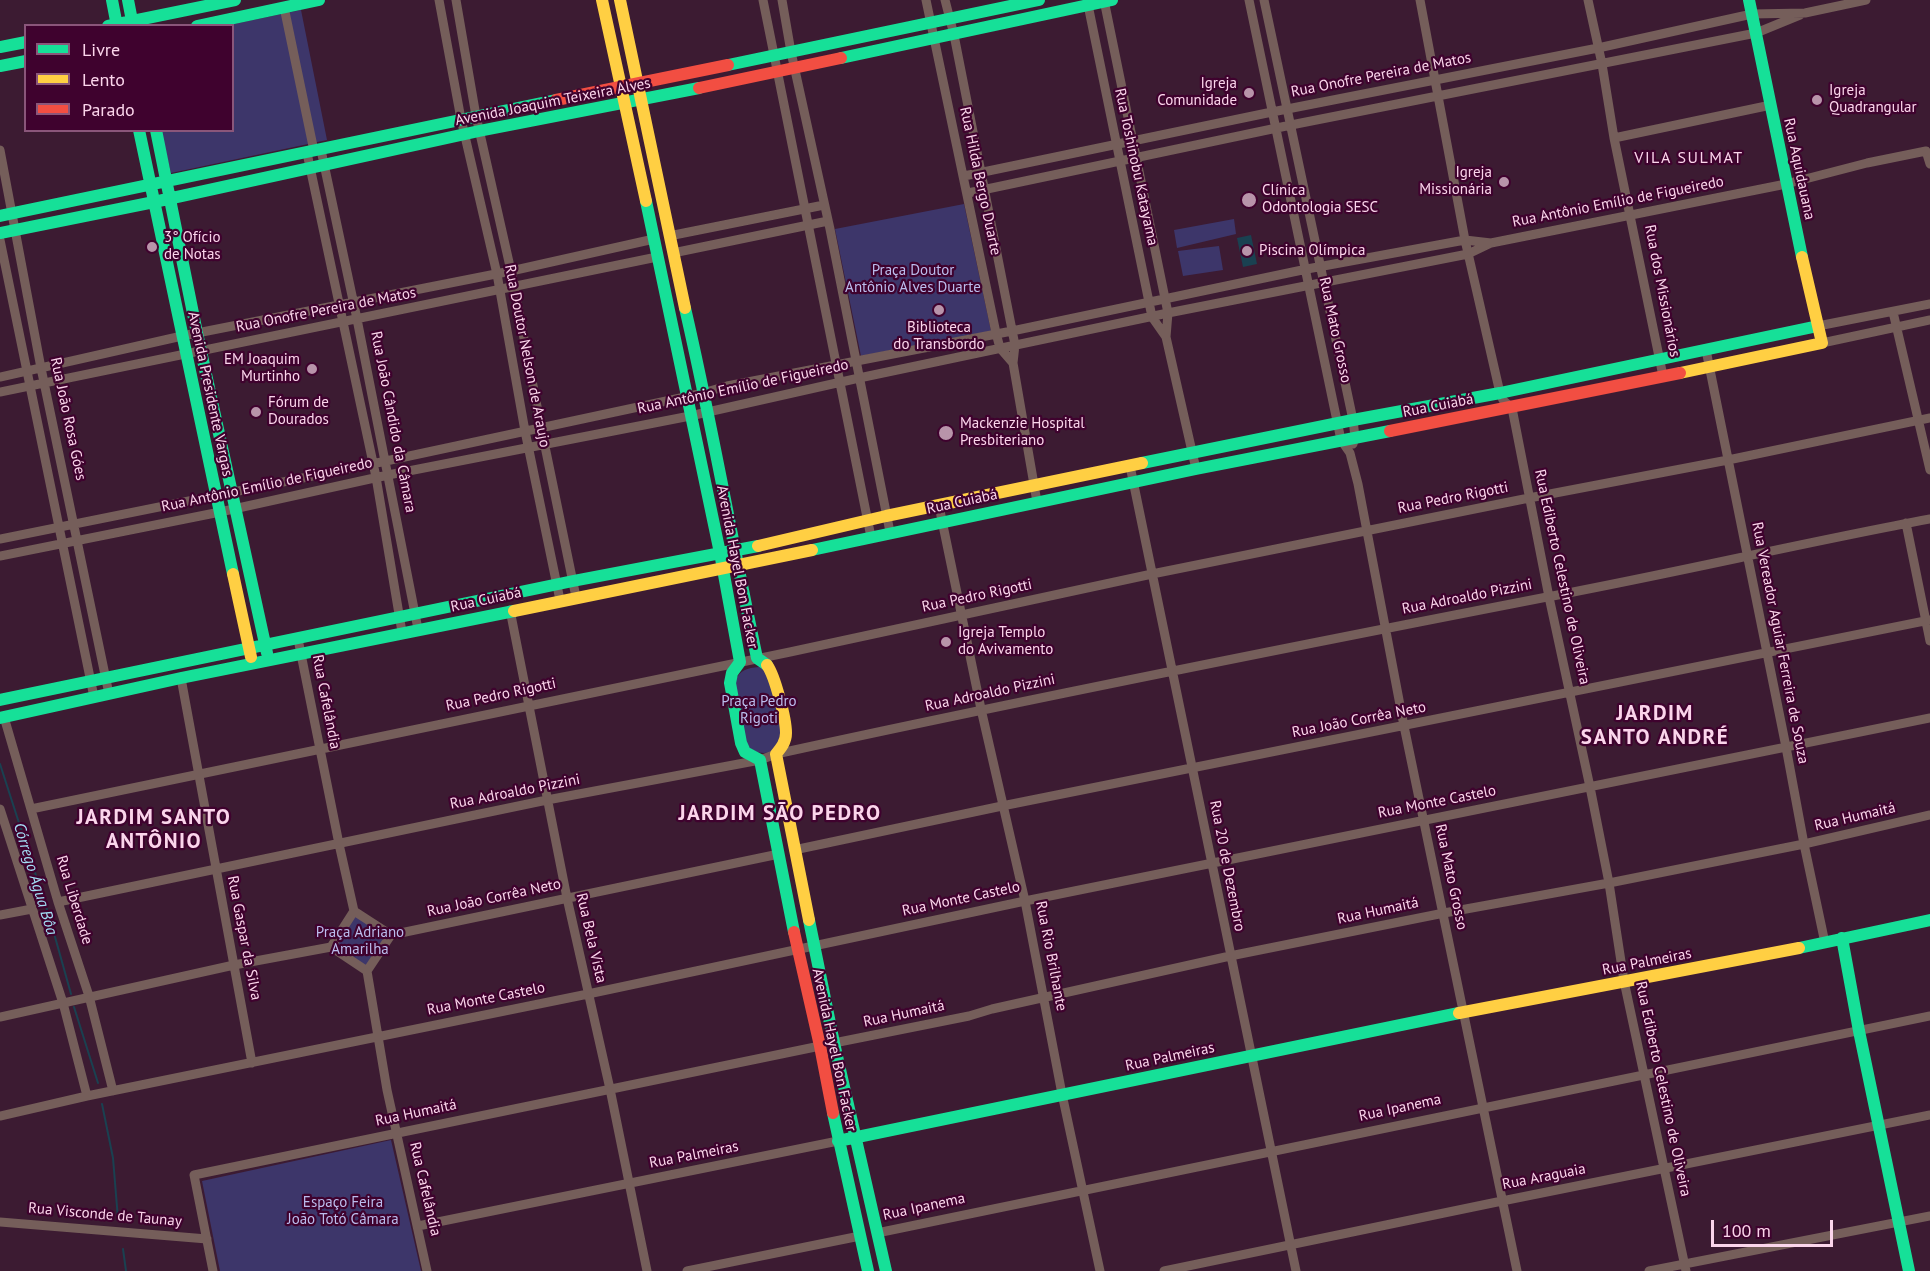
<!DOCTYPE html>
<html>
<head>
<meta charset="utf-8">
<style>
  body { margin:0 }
  #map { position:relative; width:1930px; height:1271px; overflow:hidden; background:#3c1b32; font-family:"PT Sans",sans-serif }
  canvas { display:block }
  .legend { position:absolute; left:24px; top:24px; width:210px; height:108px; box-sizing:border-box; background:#3f022e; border:2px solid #8a567a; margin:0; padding:8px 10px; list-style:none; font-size:18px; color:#fbd5eb }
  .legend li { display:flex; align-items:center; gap:12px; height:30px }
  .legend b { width:30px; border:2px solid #8a567a }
  .scale { position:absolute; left:1711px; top:1220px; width:122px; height:27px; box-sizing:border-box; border:3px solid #fbd5eb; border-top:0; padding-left:8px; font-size:18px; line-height:21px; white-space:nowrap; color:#fbd5eb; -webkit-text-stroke:4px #3f022e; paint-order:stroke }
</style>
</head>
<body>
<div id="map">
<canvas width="1930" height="1271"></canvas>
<ul class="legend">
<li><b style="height:8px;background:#16e098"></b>Livre</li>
<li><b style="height:8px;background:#ffcf43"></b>Lento</li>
<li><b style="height:8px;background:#f24e42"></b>Parado</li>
</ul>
<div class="scale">100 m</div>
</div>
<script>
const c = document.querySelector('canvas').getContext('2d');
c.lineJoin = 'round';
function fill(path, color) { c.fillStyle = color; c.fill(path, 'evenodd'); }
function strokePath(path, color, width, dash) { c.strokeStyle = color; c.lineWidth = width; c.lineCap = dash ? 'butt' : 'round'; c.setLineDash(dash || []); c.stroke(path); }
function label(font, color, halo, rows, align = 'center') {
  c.font = font + ' "PT Sans",sans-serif'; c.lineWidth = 4.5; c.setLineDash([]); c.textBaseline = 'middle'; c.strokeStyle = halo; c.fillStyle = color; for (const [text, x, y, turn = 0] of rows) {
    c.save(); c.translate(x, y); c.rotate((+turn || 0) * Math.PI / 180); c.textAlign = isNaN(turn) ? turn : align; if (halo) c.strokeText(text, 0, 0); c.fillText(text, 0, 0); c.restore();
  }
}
const green = new Path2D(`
  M301 10 327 140 171 173 161 131 232 130V26L229 25Z
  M964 204 991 331 861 356 835 229Z
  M1234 219 1236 234 1177 248 1174 230Z
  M1219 246 1223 270 1183 276 1178 251Z
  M759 667 767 669 783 735 773 752C760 754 756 753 746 745L735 681C740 670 747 668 759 667Z
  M355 914 387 936 366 968 333 947Z
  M391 1140 421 1271H220L202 1181Z`);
const water = new Path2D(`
  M1251 235 1257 264 1243 267 1237 238Z`);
const stream = new Path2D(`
  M0 764 50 919 71 994
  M74 1007 98 1083
  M102 1104 113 1158 118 1219
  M123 1249 126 1271`);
const street = new Path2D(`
  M439 0 461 119 497 274 525 431 560 600
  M456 0 476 116 511 271 541 427 576 597
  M763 0 871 537
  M782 0 791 52 830 229 890 532
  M926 0 996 333 1000 348 1013 363
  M945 0 954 35 1015 345 1013 363 1037 502
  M1087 0 1149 302 1152 317 1166 337
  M1104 0 1168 313 1166 337 1196 469
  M1249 0 1341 440 1350 453 1358 484 1404 726 1517 1271
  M1264 0 1353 420 1355 437 1353 444
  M1420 0 1465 240 1500 393 1503 400 1512 408 1549 597 1590 787 1609 883 1624 981 1686 1271
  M1588 0 1602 64 1614 138 1663 376
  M284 7 314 151
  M1614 138 1771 105
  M0 150 41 368 109 694
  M321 150 357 319 418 629
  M307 153 376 477 402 632
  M964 176 1272 112 1598 48 1752 14 1805 13 1866 0
  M968 193 1291 125 1756 33 1800 15
  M669 236 824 205
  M0 240 94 697
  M673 253 828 221
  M1893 312 1930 470
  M1818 326 1930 304
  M1822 343 1930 320
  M1706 350 1786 747 1804 844 1825 943
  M0 377 182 336 511 271 654 239
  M0 392 657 257
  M1130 466 1296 1271
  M939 506 981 709 1025 901 1062 1094 1100 1271
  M1906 523 1930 641
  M0 539 372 464 699 394 727 386 1012 331 1307 269 1465 240 1491 243
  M0 556 220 512 388 475 690 416 859 378 1168 313 1468 254 1491 243 1786 184 1867 163 1926 151 1930 164
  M510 610 567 898 610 1089 647 1271
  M298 639 339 844 354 911
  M181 678 252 1063
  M4 717 58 902 89 996 113 1091
  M0 809 63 1003 87 1096
  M31 809 790 652 1152 574 1529 498 1728 460 1930 418
  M794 850 1002 806 1930 620
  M58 902 547 800 760 760 776 754C1032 698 1290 647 1547 597 1675 573 1802 543 1930 519
  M354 911 391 935 367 971 331 947Z
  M0 915 32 909
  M391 935 779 854
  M367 971 387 1090 427 1271
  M0 1017 234 965 331 947
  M834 1043 969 1016 992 1009 1230 956 1444 913 1609 883 1804 844 1930 815
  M0 1116 87 1096 588 994 1025 901 1930 718
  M0 1222 207 1239
  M418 1226 838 1141
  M877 1233 1930 1016
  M213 1271 194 1175 820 1046
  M687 1271 860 1236
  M1164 1271 1502 1201 1930 1115
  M1649 1271 1930 1216`);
const fast = new Path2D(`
  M112 0 117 26
  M128 0 133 26
  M1749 0 1802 257
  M108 26 235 0
  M197 26 319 0
  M0 47 26 42
  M841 58 1112 0
  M728 65 1039 0
  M0 66 26 61
  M139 130 233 574
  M156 130 197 333 267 653
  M646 201 720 553 740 662 732 673 730 683 741 743 745 752 760 760 794 932
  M0 216 556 100
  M0 233 154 202 479 131 699 88
  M685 308C712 424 732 541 757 658L767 665
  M1142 463 1353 420 1500 393 1818 326
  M812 550 1196 469 1390 431
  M0 700 573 581 758 546
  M0 718 181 678 514 611
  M809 920 834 1043 886 1271
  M1842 938 1859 1031 1909 1271
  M1799 948 1930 920
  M833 1113 868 1271
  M838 1141 1459 1013`);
const slow = new Path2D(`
  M602 0 646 201
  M620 0 685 308
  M1680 373 1822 343 1802 257
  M758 546 886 516 1142 463
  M233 574 251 657
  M514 611 812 550
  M767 665C775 676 786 719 786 733 786 742 781 748 776 754L809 920
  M1459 1013 1799 948`);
const jam = new Path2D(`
  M699 88 841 58
  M556 100 728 65
  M1390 431 1680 373
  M794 932 820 1046 833 1113`);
const markers = [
  [1249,93,6,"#b894aa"],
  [1817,100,6,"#b894aa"],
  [1504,182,6,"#b894aa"],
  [1249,200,8,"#b894aa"],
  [152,247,6,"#b894aa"],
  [1247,251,6,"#b894aa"],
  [939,310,6,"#b894aa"],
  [312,369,6,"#b894aa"],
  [256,412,6,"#b894aa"],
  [946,433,8,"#b894aa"],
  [946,642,6,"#b894aa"]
];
const streetNames = [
  ["Rua Onofre Pereira de Matos",1381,75,-11],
  ["Avenida Joaquim Teixeira Alves",553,102,-11],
  ["Rua Toshinobu Katayama",1136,167,78],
  ["Rua Aquidauana",1799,169,78],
  ["Rua Hilda Bergo Duarte",980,181,78],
  ["Rua Antônio Emílio de Figueiredo",1618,202,-11],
  ["Rua dos Missionários",1662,291,79],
  ["Rua Onofre Pereira de Matos",326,310,-11],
  ["Rua Mato Grosso",1335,330,78],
  ["Rua Doutor Nelson de Araujo",527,356,79],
  ["Rua Antônio Emílio de Figueiredo",743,387,-12],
  ["Avenida Presidente Vargas",210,394,78],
  ["Rua Cuiabá",1438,406,-11],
  ["Rua João Rosa Góes",68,419,78],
  ["Rua João Cândido da Câmara",393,422,79],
  ["Rua Antônio Emílio de Figueiredo",267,485,-12],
  ["Rua Pedro Rigotti",1453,498,-11],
  ["Rua Cuiabá",962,502,-12],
  ["Avenida Hayel Bon Facker",737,567,79],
  ["Rua Ediberto Celestino de Oliveira",1562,577,78],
  ["Rua Pedro Rigotti",977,596,-12],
  ["Rua Adroaldo Pizzini",1467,597,-11],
  ["Rua Cuiabá",486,600,-12],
  ["Rua Vereador Aguiar Ferreira de Souza",1780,643,79],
  ["Rua Adroaldo Pizzini",990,693,-12],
  ["Rua Pedro Rigotti",501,695,-12],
  ["Rua Cafelândia",326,702,79],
  ["Rua João Corrêa Neto",1359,720,-11],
  ["Rua Adroaldo Pizzini",515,792,-11],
  ["Rua Monte Castelo",1437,802,-11],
  ["Rua Humaitá",1855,817,-13],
  ["Rua 20 de Dezembro",1227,866,79],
  ["Rua Mato Grosso",1451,877,78],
  ["Rua João Corrêa Neto",494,898,-12],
  ["Rua Monte Castelo",961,899,-12],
  ["Rua Liberdade",74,900,73],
  ["Rua Humaitá",1378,911,-12],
  ["Rua Gaspar da Silva",244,938,79],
  ["Rua Bela Vista",591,938,77],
  ["Rua Rio Brilhante",1051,956,79],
  ["Rua Palmeiras",1647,962,-11],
  ["Rua Monte Castelo",486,999,-11],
  ["Rua Humaitá",904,1014,-12],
  ["Avenida Hayel Bon Facker",834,1050,78],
  ["Rua Palmeiras",1170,1057,-12],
  ["Rua Ediberto Celestino de Oliveira",1663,1089,78],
  ["Rua Ipanema",1400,1108,-12],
  ["Rua Humaitá",416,1113,-12],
  ["Rua Palmeiras",694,1155,-11],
  ["Rua Araguaia",1544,1177,-11],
  ["Rua Cafelândia",425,1189,77],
  ["Rua Ipanema",924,1207,-12],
  ["Rua Visconde de Taunay",105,1215,5]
];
const poiNames = [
  ["Igreja",1237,84,"right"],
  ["Comunidade",1237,101,"right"],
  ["Igreja",1829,91],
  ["Quadrangular",1829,108],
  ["Igreja",1492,173,"right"],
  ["Missionária",1492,190,"right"],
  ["Clínica",1262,191],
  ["Odontologia SESC",1262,208],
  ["3° Ofício",164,238],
  ["de Notas",164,255],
  ["Piscina Olímpica",1259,251],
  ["Biblioteca",939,328,"center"],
  ["do Transbordo",939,345,"center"],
  ["EM Joaquim",300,360,"right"],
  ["Murtinho",300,377,"right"],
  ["Fórum de",268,403],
  ["Dourados",268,420],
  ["Mackenzie Hospital",960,424],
  ["Presbiteriano",960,441],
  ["Igreja Templo",958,633],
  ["do Avivamento",958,650]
];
const parkNames = [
  ["Praça Doutor",913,271],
  ["Antônio Alves Duarte",913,288],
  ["Praça Pedro",759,702],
  ["Rigoti",759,719],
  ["Praça Adriano",360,933],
  ["Amarilha",360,950],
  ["Espaço Feira",343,1203],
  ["João Totó Câmara",343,1220]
];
const neighbourhoodNames = [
  ["VILA SULMAT",1689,158]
];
const waterNames = [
  ["Córrego Água Bôa",35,879,73]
];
const districtNames = [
  ["JARDIM",1655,714],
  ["SANTO ANDRÉ",1655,738],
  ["JARDIM SÃO PEDRO",780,814],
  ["JARDIM SANTO",154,818],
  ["ANTÔNIO",154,842]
];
fill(green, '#3d366a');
fill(water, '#1a4151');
strokePath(stream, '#1a4151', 2);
strokePath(street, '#755e5a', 9);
strokePath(fast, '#16e098', 12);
strokePath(slow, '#ffcf43', 12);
strokePath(jam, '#f24e42', 12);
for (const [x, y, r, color] of markers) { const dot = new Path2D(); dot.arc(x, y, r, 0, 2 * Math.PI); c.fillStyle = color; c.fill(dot); strokePath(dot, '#3f022e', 2); }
label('15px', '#fbd5eb', '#3f022e', streetNames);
label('15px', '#fbd5eb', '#3f022e', poiNames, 'left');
label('15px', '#bbbded', '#3f022e', parkNames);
c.letterSpacing = '1.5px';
label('16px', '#fbd5eb', '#3f022e', neighbourhoodNames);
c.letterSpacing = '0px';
label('italic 16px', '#a3def4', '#3f022e', waterNames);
c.letterSpacing = '1.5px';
label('bold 21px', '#fbd5eb', '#3f022e', districtNames);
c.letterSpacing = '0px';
</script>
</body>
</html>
